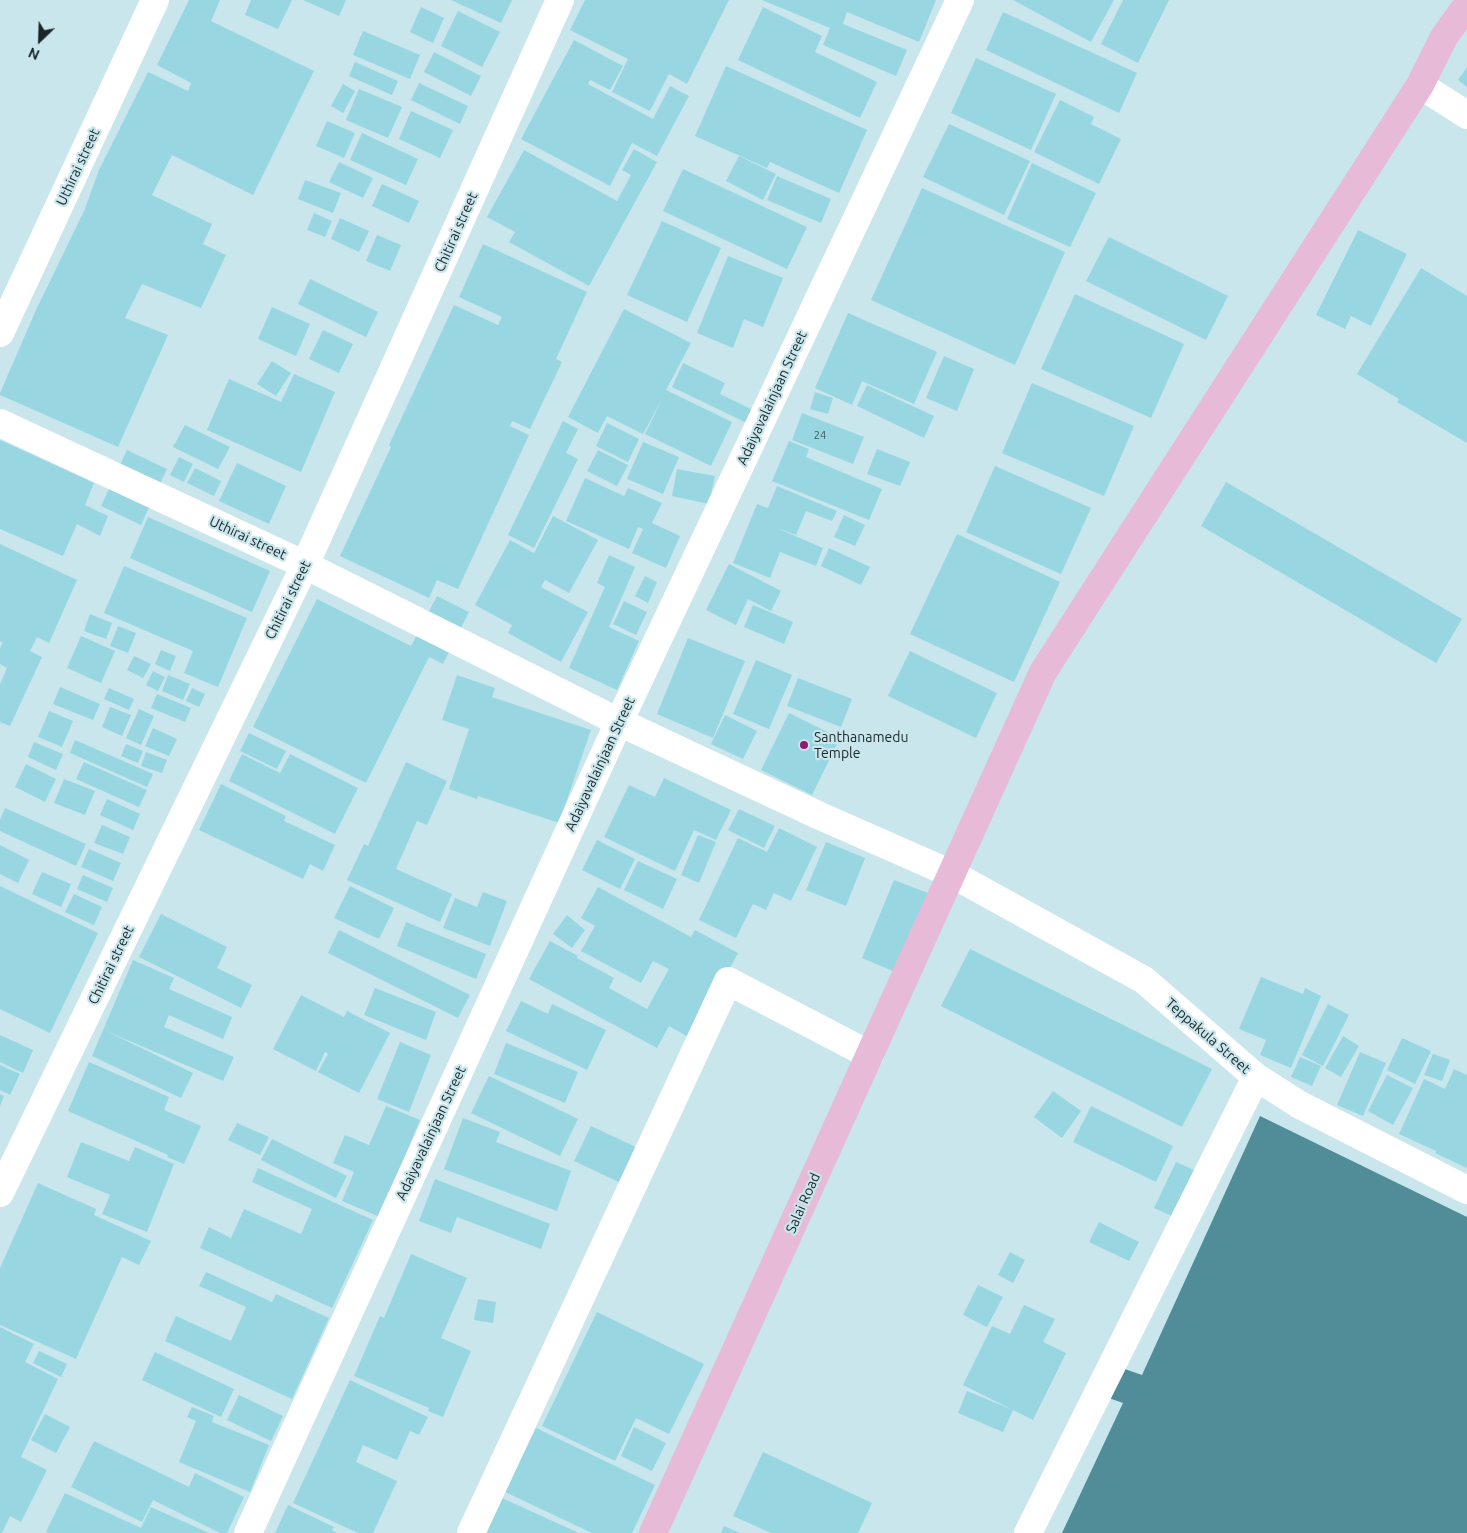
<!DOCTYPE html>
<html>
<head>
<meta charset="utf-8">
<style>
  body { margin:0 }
  #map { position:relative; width:1467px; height:1533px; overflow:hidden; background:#c8e6ec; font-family:Ubuntu,sans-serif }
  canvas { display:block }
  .north { position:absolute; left:15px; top:15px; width:50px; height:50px; -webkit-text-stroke:4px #c8e6ec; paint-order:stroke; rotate:204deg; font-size:14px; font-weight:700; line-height:20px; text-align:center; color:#1b2628 }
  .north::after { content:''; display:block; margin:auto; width:18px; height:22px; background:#1b2628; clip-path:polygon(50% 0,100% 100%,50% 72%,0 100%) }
</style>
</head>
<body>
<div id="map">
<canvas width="1467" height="1533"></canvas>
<div class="north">N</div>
</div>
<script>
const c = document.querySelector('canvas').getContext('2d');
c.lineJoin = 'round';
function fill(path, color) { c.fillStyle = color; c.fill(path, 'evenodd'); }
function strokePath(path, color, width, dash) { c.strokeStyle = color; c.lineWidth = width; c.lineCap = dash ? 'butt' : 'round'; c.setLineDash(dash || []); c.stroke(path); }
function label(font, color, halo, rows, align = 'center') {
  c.font = font + ' Ubuntu,sans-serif'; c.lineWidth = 4.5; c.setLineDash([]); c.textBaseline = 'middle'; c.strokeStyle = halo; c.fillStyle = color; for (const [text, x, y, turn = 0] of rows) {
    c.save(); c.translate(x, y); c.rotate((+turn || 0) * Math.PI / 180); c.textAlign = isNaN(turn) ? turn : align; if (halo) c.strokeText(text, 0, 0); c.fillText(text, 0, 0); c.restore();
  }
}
const water = new Path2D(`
  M1260 1116 1467 1217V1533H1062L1123 1403 1106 1397 1119 1367 1142 1375Z`);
const building = new Path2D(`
  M189 0H220L211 21 314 71 253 195 172 155 152 195 212 224 203 244 226 255 201 308 142 284 125 318 168 335 118 447 0 395V393L36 310 84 211 99 170 148 72 188 91 191 83 157 65Z
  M251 0H292L278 29 245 15Z
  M303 0H346L339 16Z
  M451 0H512L501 23Z
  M585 0H729L687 84 669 74 650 111 612 92 628 59 570 30Z
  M762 0H936L919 42 847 12 843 24 907 50 896 76 823 45 830 28Z
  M1013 0H1114L1091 42Z
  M1123 0H1169L1138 63 1101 44Z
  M421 7 444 18 433 43 410 32Z
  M763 7 822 36 815 52 877 82 860 118 738 60Z
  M458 11 500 32 482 67 441 46Z
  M1003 12 1137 73 1119 113 986 50Z
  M363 31 420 55 410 79 353 55Z
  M574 40 623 66 610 90 590 80 588 84 653 119 670 86 689 96 657 156 632 143 610 186 521 139Z
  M434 52 481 76 471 96 424 72Z
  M976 58 1056 94 1031 150 951 113Z
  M355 62 398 81 392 95 349 76Z
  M726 66 867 130 839 193 770 162 767 168 695 136Z
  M1467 67V87L1458 80Z
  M419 83 468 106 460 124 411 100Z
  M343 84 355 91 343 113 331 106Z
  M359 89 402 107 388 138 346 120Z
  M1060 100 1094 117 1091 124 1121 139 1099 184 1034 152Z
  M411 111 453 130 440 158 399 139Z
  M327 121 355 133 344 158 316 146Z
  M949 124 1030 161 1004 215 923 177Z
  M362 133 418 159 406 185 350 160Z
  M634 149 657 162 589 286 509 242 515 232 487 217 524 150 617 201 631 175 622 170Z
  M739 156 776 174 763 200 726 181Z
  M339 162 373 178 363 198 329 182Z
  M1032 163 1096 193 1070 247 1007 219Z
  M683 169 807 227 787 269 663 211Z
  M777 176 831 199 821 223 767 200Z
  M305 180 341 193 333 213 298 199Z
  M382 184 419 201 409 223 372 206Z
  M922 188 1065 252 1015 365 871 300Z
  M314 213 332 221 325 237 307 230Z
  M340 218 369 231 359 252 331 239Z
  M662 221 721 248 687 322 627 295Z
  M1358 230 1407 254 1371 326 1351 316 1345 329 1316 315Z
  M377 235 401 245 390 271 366 261Z
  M1109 237 1228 296 1206 340 1086 281Z
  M483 244 587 292 556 359 562 362 530 429 512 421 510 426 529 435 458 589 437 580 429 598 340 556 391 447 389 445 454 305 498 325 502 317 459 297Z
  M728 256 783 278 763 327 744 319 733 348 697 333Z
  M1421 268 1467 296V443L1397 402 1399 399 1357 374Z
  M310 279 378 312 366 337 298 304Z
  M1075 294 1184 344 1151 418 1041 369Z
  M272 307 310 324 296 356 258 339Z
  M624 309 691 343 666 390 732 422 711 466 645 434 663 397 643 434 607 416 598 433 568 417Z
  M848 313 937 352 914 404 862 381 852 405 815 388Z
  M323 330 353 344 339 373 309 359Z
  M944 356 974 369 957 411 926 398Z
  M272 361 291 373 276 396 257 384Z
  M683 363 725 383 720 394 753 410 747 423 672 387Z
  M294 374 335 392 301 472 207 430 229 379 281 402Z
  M1032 383 1134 426 1104 496 1002 453Z
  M867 385 934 416 924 438 857 406Z
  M815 392 833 398 828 414 810 409Z
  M802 413 864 437 853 464 792 440Z
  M563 421 578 429 566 453 578 459 534 548 508 535Z
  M607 423 639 439 628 462 596 446Z
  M185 425 230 447 218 469 173 447Z
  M0 440 94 483 85 505 108 516 100 536 77 524 63 556 0 529Z
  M789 441 809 449 806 457 882 489 869 520 772 481Z
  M643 442 679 457 663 494 627 479Z
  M877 449 910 462 900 486 867 474Z
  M127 450 167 469 141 525 101 506Z
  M598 450 628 465 617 486 587 471Z
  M179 457 193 464 184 482 170 475Z
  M237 463 286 486 269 524 219 501Z
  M995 466 1091 508 1061 574 966 532Z
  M195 468 221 481 214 496 187 483Z
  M677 469 715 476 709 504 672 496Z
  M585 478 624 496 628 488 662 503 652 523 680 536 666 568 632 553 643 529 638 527 629 549 566 521Z
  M1226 482 1462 619 1436 663 1201 526Z
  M777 486 837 511 832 521 806 511 796 535 774 527 823 548 816 566 780 552 770 578 733 563 757 504 768 508Z
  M844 515 865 525 855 546 834 537Z
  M553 516 598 540 569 593 545 580 541 587 588 612 561 662 508 633 512 625 475 605 510 540 534 553Z
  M148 517 270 571 252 612 130 558Z
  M957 534 1060 582 1014 682 910 634Z
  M0 544 77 580 49 643 37 637 30 651 42 657 10 726 0 722V684L7 668 0 664V648L3 643 0 641Z
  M829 548 870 567 861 585 821 566Z
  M609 555 635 567 609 627 639 641 617 690 569 668 605 587 597 583Z
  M729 564 781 591 771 611 748 599 736 625 706 610Z
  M124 566 247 618 218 687 184 673 193 651 104 613Z
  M645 576 657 582 648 603 635 596Z
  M437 596 469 612 443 664 429 657 366 783 253 727 317 599 411 646Z
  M624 601 647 612 636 635 613 624Z
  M753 605 793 622 784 644 744 627Z
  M90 614 112 623 106 639 84 631Z
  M118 626 136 633 128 653 110 646Z
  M81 636 115 651 101 683 67 668Z
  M688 638 745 661 713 738 657 714Z
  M161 650 176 656 170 671 155 664Z
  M910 651 997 693 976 738 888 696Z
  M134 656 151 664 143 678 127 670Z
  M756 660 792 675 769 729 733 714Z
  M153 671 165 677 158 691 146 685Z
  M168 675 190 684 183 700 162 691Z
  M457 675 495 688 492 697 591 730 559 823 478 796 477 799 449 789 469 729 442 720Z
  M798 678 852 699 841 727 787 706Z
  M60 687 100 704 93 720 53 704Z
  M109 688 134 699 129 710 104 699Z
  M192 688 205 694 199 707 186 701Z
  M157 694 191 708 185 722 151 708Z
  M110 707 131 715 122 736 102 727Z
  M139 709 154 716 141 745 126 738Z
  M49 711 73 721 62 747 38 737Z
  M789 713 840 738 812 795 761 770Z
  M725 715 757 731 743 759 711 744Z
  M153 728 177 739 169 756 145 746Z
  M249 733 286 751 277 769 240 751Z
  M75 740 153 774 147 787 70 753Z
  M34 742 63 754 56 770 28 757Z
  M126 744 143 751 138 763 121 756Z
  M146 752 167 760 162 773 141 766Z
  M242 754 280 773 290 754 358 788 335 834 229 781Z
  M84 762 147 790 139 807 76 779Z
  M406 762 447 781 427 825 417 821 396 869 452 894 440 922 347 880 364 844 368 846Z
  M26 764 56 779 45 802 15 787Z
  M664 778 731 810 716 840 694 830 675 871 604 837 629 785 655 797Z
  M64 779 95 791 85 815 54 803Z
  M221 784 286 816 284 821 335 845 323 871 310 864 303 879 199 830Z
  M107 799 140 814 133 830 100 815Z
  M5 808 86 844 76 866 0 831V820Z
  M739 809 775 826 764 848 728 830Z
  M102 825 130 837 123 854 94 843Z
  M779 828 817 847 791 901 774 893 766 910 753 904 736 938 699 920 738 838 767 852Z
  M698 835 716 842 699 883 681 875Z
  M597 840 635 859 620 889 582 870Z
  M826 842 865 858 846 906 806 890Z
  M0 845 29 860 18 883 0 874Z
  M89 849 121 863 113 881 81 867Z
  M638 861 677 879 663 909 624 890Z
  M42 872 71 884 61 907 32 894Z
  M83 875 113 888 107 902 77 889Z
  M894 880 928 893 895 972 862 958Z
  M0 886 98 933 50 1033 0 1009Z
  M350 886 394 908 379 939 334 918Z
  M598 887 691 937 695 930 738 953 692 1039 669 1026 657 1048 529 979 550 941 578 956 577 958 614 978 609 988 647 1009 669 969 653 961 641 983 581 951 595 926 581 918Z
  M483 892 507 901 490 946 443 928 455 898 477 907Z
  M74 894 102 907 94 925 65 912Z
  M161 914 227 947 217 968 252 985 241 1008 139 957Z
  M567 915 585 930 572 948 553 934Z
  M406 922 486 954 476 979 397 946Z
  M339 930 470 995 458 1018 328 953Z
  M970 949 1212 1069 1182 1127 941 1006Z
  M133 960 174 978 169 989 232 1017 223 1039 169 1015 164 1027 234 1057 223 1081 106 1031 193 1073 181 1098 92 1056Z
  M1261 977 1303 994 1305 988 1321 996 1291 1068 1260 1055 1266 1040 1239 1029Z
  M375 988 436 1012 426 1040 364 1015Z
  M301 995 344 1017 347 1011 390 1033 359 1093 318 1072 328 1054 325 1052 316 1071 273 1049Z
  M521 1001 548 1014 552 1004 606 1030 587 1070 506 1031Z
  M1328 1004 1349 1015 1323 1066 1302 1055Z
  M0 1035 33 1050 23 1073 0 1062Z
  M1343 1036 1359 1046 1341 1077 1325 1068Z
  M1402 1038 1431 1051 1415 1084 1387 1070Z
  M400 1042 431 1055 409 1112 377 1099Z
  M506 1043 578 1072 565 1103 494 1074Z
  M1360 1052 1386 1063 1363 1116 1337 1105Z
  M1433 1054 1450 1060 1442 1081 1424 1075Z
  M1300 1057 1321 1066 1312 1086 1291 1077Z
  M89 1062 169 1097 164 1110 201 1126 184 1164 167 1157 168 1155 68 1111Z
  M0 1065 20 1074 10 1095 0 1090Z
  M1454 1069 1467 1075V1168L1435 1153 1436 1151 1399 1134 1424 1079 1445 1089Z
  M1387 1075 1413 1088 1393 1125 1368 1111Z
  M489 1076 578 1119 560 1156 471 1113Z
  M1053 1091 1081 1111 1062 1138 1034 1117Z
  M0 1094 4 1096 0 1106Z
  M386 1106 420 1120 380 1217 342 1201 354 1172 333 1163 345 1135 369 1145Z
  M1091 1106 1173 1146 1156 1182 1073 1142Z
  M463 1118 500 1132 496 1142 571 1171 557 1211 444 1169Z
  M237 1123 269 1137 260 1155 228 1140Z
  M591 1126 640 1149 623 1184 574 1161Z
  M272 1139 347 1176 336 1198 261 1160Z
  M81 1142 129 1161 135 1147 174 1164 147 1232 102 1214 110 1195 67 1177Z
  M1176 1162 1196 1171 1174 1217 1154 1208Z
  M258 1168 373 1220 332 1308 200 1248 209 1227 231 1238 244 1209 301 1234 312 1209 252 1182Z
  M435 1179 550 1224 541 1249 457 1217 451 1233 419 1221Z
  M38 1183 96 1209 94 1215 151 1241 139 1265 122 1257 76 1359 0 1325V1268Z
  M1099 1222 1139 1242 1129 1261 1089 1242Z
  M1010 1252 1025 1260 1013 1283 998 1275Z
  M411 1254 467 1278 441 1338 471 1351 443 1417 428 1411 429 1408 354 1376 380 1316 384 1318Z
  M206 1272 272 1302 276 1294 329 1318 292 1399 165 1341 176 1316 231 1341 246 1307 199 1286Z
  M978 1285 1003 1297 987 1327 963 1315Z
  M478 1299 496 1302 493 1323 474 1320Z
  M1024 1305 1055 1319 1043 1342 1066 1353 1033 1420 963 1385 992 1326 1010 1334Z
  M597 1312 704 1364 669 1434 636 1418 615 1461 542 1426Z
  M0 1327 34 1344 25 1362 58 1379 21 1457 47 1470 21 1522 10 1516 2 1533H0Z
  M39 1351 67 1364 61 1377 33 1363Z
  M155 1352 234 1389 221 1417 142 1380Z
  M350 1380 428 1417 419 1435 410 1431 397 1460 363 1445 356 1462 397 1481 373 1533H358L293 1503Z
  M967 1391 1013 1410 1003 1432 958 1413Z
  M239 1395 283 1416 271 1441 227 1420Z
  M192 1407 214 1416 212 1422 269 1445 250 1492 179 1462 196 1421 187 1417Z
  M45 1414 70 1427 56 1453 31 1440Z
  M634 1427 666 1443 652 1471 621 1456Z
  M536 1428 655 1485 632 1533H592L505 1492Z
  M94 1441 189 1487 195 1473 244 1497 227 1533H220L153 1500 142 1522 71 1487Z
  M763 1452 872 1503 858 1533H771L733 1516Z
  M65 1493 141 1528 151 1507 209 1533H49L46 1532Z
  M502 1498 579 1533H486Z
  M288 1505 334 1527 332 1530 337 1533H275Z
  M724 1526 740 1533H721Z`);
const minor = new Path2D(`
  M1420 85 1467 115
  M0 333 155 0
  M0 423 305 565 619 722 820 816 952 874 1144 980 1256 1077 1300 1105 1467 1190
  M0 1193 305 565 560 0
  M248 1533 619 722 960 0
  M471 1533 728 981 870 1055
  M1028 1533 1256 1077`);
const major = new Path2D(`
  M653 1533 1043 672 1420 85 1444 37 1467 5`);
const markers = [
  [804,745,5,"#931773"]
];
const numberNames = [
  ["24",820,435]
];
const streetNames = [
  ["Uthirai street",78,167,-65],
  ["Chitirai street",456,232,-66],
  ["Adaiyavalainjaan Street",772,398,-65],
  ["Uthirai street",248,538,25],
  ["Chitirai street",288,600,-64],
  ["Adaiyavalainjaan Street",600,764,-65],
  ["Chitirai street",111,965,-64],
  ["Teppakula Street",1208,1036,41],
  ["Adaiyavalainjaan Street",431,1133,-65],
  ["Salai Road",803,1203,-66]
];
const poiNames = [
  ["Santhanamedu",814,737],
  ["Temple",814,753]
];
fill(water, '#508d98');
fill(building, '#98d7e2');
strokePath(minor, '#fff', 28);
strokePath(major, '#e7bbd7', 28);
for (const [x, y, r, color] of markers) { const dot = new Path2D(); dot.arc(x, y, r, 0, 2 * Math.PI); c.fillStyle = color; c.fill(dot); strokePath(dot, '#c8e6ec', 2); }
label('11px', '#3a5256', null, numberNames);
label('14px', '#1b2628', '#c8e6ec', streetNames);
label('14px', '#1b2628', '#c8e6ec', poiNames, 'left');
</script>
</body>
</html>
